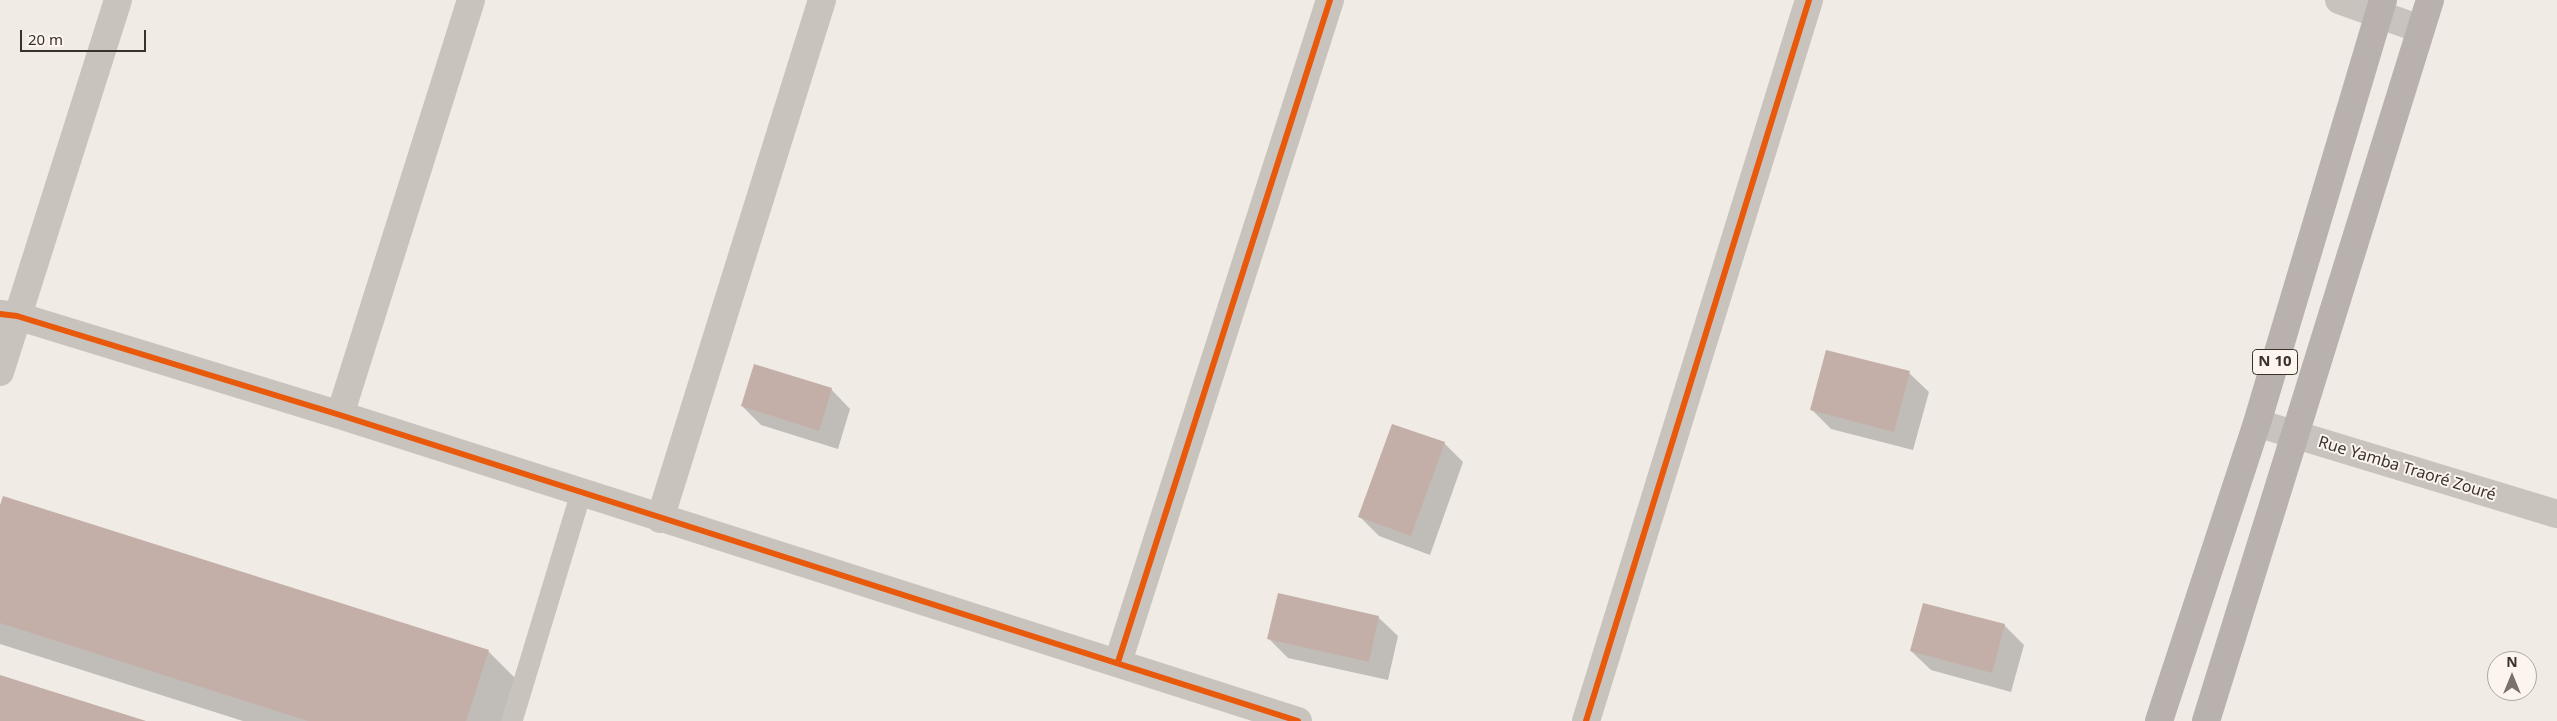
<!DOCTYPE html>
<html>
<head>
<meta charset="utf-8">
<style>
  body { margin:0 }
  #map { position:relative; width:2557px; height:721px; overflow:hidden; background:#f0ebe5; font-family:"Noto Sans",sans-serif }
  canvas { display:block }
  .north { position:absolute; left:2487px; top:651px; width:50px; height:50px; box-sizing:border-box; background:#fbf5ee; border:1px solid #aea6a0; border-radius:50%; rotate:0deg; font-size:14px; font-weight:700; line-height:20px; text-align:center; color:#3b302b }
  .north::after { content:''; display:block; margin:auto; width:18px; height:22px; background:#7a716c; clip-path:polygon(50% 0,100% 100%,50% 72%,0 100%) }
  .scale { position:absolute; left:20px; top:30px; width:126px; height:22px; box-sizing:border-box; border:2px solid #3b302b; border-top:0; padding-left:6px; font-size:15px; line-height:18px; white-space:nowrap; color:#3b302b; -webkit-text-stroke:4px #fbf5ee; paint-order:stroke }
</style>
</head>
<body>
<div id="map">
<canvas width="2557" height="721"></canvas>
<div class="north">N</div>
<div class="scale">20 m</div>
</div>
<script>
const c = document.querySelector('canvas').getContext('2d');
c.lineJoin = 'round';
function fill(path, color) { c.fillStyle = color; c.fill(path, 'evenodd'); }
function strokePath(path, color, width, dash) { c.strokeStyle = color; c.lineWidth = width; c.lineCap = dash ? 'butt' : 'round'; c.setLineDash(dash || []); c.stroke(path); }
function label(font, color, halo, rows, align = 'center') {
  c.font = font + ' "Noto Sans",sans-serif'; c.lineWidth = 4; c.setLineDash([]); c.textBaseline = 'middle'; c.strokeStyle = halo; c.fillStyle = color; for (const [text, x, y, turn = 0] of rows) {
    c.save(); c.translate(x, y); c.rotate((+turn || 0) * Math.PI / 180); c.textAlign = isNaN(turn) ? turn : align; if (halo) c.strokeText(text, 0, 0); c.fillText(text, 0, 0); c.restore();
  }
}
const shadow = new Path2D(`
  M1909 373 1929 392 1913 450 1831 429 1811 409Z
  M831 389 850 409 838 449 761 425 742 406Z
  M1444 443 1463 462 1430 555 1379 536 1360 517Z
  M0 509 488 651 519 682 507 721H243L0 644Z
  M1378 617 1398 636 1388 680 1288 658 1269 639Z
  M2004 625 2024 645 2011 692 1931 670 1911 651Z`);
const building = new Path2D(`
  M1826 350 1910 371 1894 432 1810 410Z
  M754 364 832 388 819 431 741 406Z
  M1392 424 1445 442 1411 536 1358 517Z
  M3 496 489 650 466 721H308L0 623V505Z
  M1278 593 1379 616 1369 662 1267 639Z
  M1923 603 2005 624 1992 673 1910 651Z
  M0 675 146 721H0Z`);
const lane = new Path2D(`
  M512 721 581 493`);
const street = new Path2D(`
  M2339 0 2420 29
  M0 314 17 316 340 415 1298 721
  M0 372 118 0
  M340 415 471 0
  M2257 423 2557 514
  M660 519 822 0
  M1118 662 1330 0
  M1586 721 1809 0`);
const primary = new Path2D(`
  M2159 721 2257 423 2383 0
  M2206 721 2430 0`);
const cycleway = new Path2D(`
  M0 314 17 316 340 415 1298 721
  M1118 662 1330 0
  M1586 721 1809 0`);
const shields = [
  [2275,362,45]
];
const shieldNames = [
  ["N 10",2275,362]
];
const streetNames = [
  ["Rue Yamba Traoré Zouré",2407,469,17]
];
fill(shadow, '#0003');
fill(building, '#c3afa7');
strokePath(lane, '#c9c3be', 21);
strokePath(street, '#c9c3be', 28);
strokePath(primary, '#b8b1ad', 28);
strokePath(cycleway, '#e8590c', 6);
for (const [x, y, w] of shields) { const box = new Path2D(); box.roundRect(x - w / 2, y - 12.5, w, 25, 4); c.fillStyle = '#fbf5ee'; c.fill(box); strokePath(box, '#3b302b', 1); }
label('bold 15px', '#3b302b', null, shieldNames);
label('16px', '#3b302b', '#fbf5ee', streetNames);
</script>
</body>
</html>
